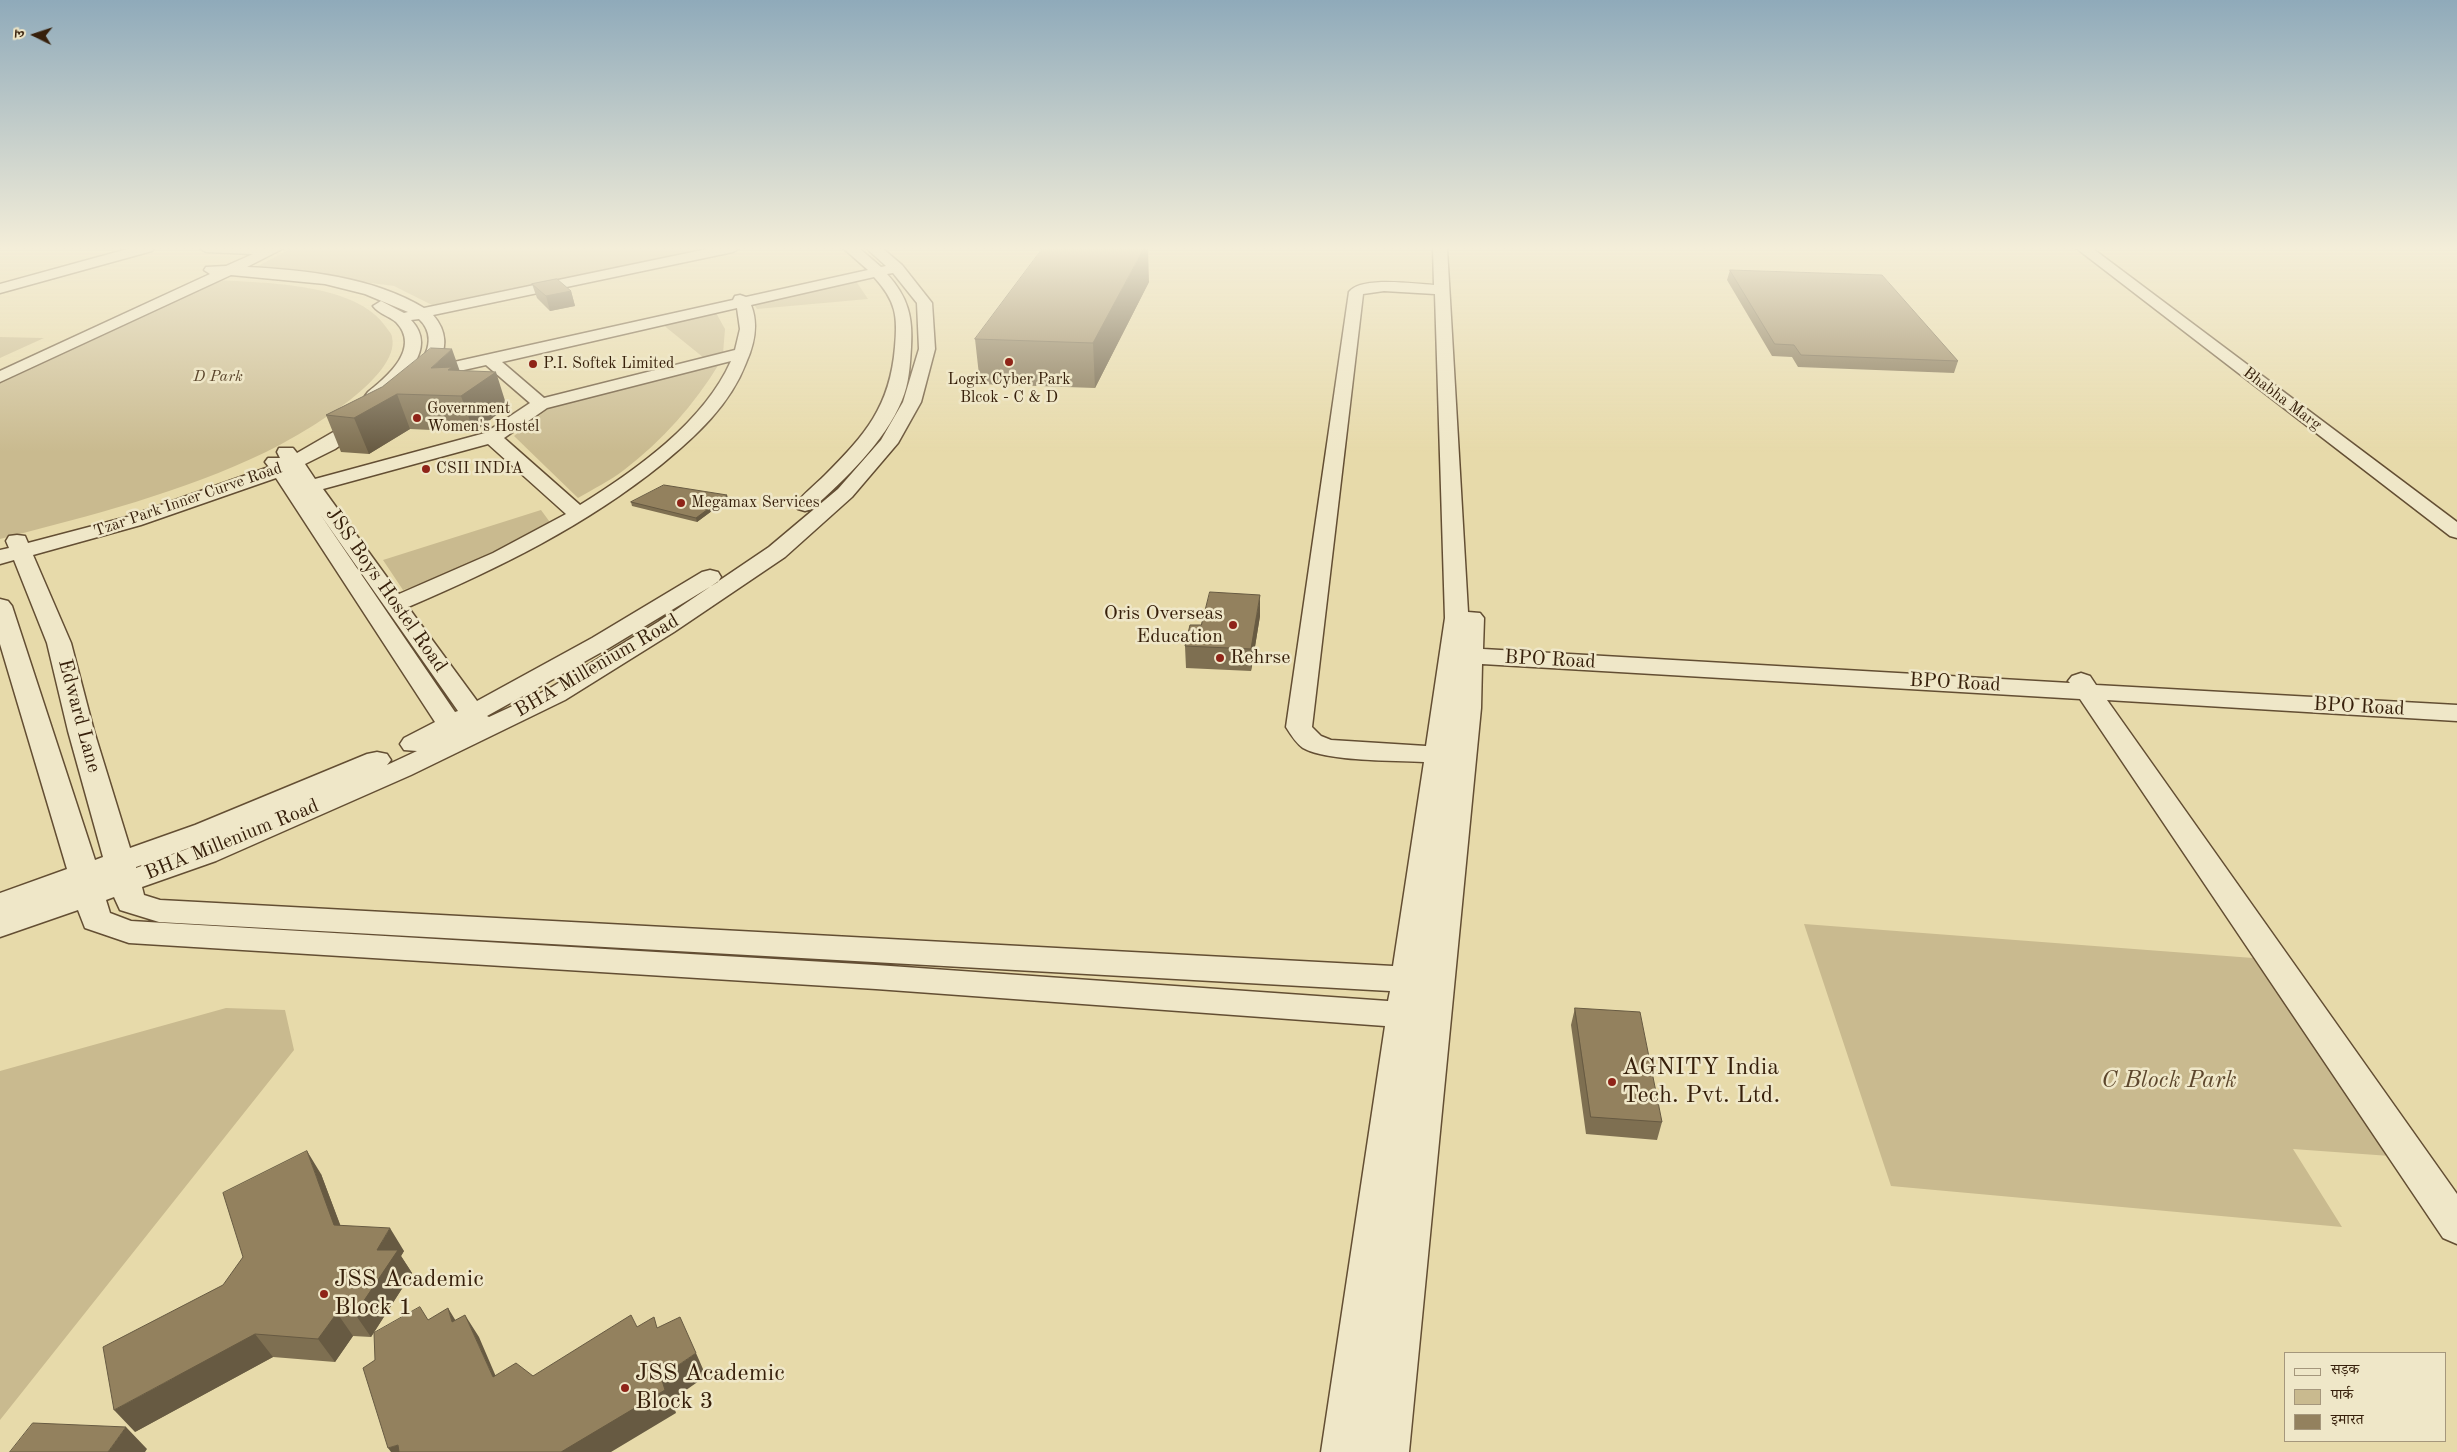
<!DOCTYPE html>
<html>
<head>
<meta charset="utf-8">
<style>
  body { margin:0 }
  #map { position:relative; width:2457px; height:1452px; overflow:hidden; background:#e7daaa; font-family:"Old Standard TT","Noto Serif Devanagari",serif }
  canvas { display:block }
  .legend { position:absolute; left:2284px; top:1352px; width:162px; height:90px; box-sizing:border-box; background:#efe7c8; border:1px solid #a5977c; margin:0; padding:6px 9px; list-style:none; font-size:15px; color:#37200b }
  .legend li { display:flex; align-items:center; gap:10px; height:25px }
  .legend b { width:25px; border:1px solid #a5977c }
  .north { position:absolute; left:10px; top:10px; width:50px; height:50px; -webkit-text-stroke:4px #efe7c8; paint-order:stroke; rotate:274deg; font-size:14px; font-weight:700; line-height:20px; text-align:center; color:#37200b }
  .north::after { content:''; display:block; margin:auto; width:18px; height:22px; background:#37200b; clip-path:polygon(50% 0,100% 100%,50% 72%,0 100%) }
</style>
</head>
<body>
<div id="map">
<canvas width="2457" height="1452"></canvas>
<ul class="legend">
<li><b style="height:6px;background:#efe7c8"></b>सड़क</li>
<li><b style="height:14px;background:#c9ba8f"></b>पार्क</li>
<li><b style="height:14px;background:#93815e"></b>इमारत</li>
</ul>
<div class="north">उ</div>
</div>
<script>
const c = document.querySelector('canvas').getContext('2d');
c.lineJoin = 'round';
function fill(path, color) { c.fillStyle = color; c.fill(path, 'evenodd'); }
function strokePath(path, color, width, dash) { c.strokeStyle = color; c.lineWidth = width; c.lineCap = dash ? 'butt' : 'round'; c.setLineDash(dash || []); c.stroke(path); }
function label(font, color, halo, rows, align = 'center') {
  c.font = font + ' "Old Standard TT",serif'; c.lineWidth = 5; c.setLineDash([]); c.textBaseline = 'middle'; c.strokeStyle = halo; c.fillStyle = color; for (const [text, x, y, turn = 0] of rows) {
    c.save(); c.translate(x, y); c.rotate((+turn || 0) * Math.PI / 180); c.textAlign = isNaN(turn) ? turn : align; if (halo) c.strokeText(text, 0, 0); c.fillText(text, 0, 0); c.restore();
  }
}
const green = new Path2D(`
  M292 248H709L432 305 394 286 254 268Z
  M217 280C265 283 357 283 386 327 388 330 392 334 392 337 402 378 297 437 266 452 183 492 90 516 0 539V383Z
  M856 281 868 299 757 309 753 303Z
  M715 311 725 329 723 354 704 358 662 324Z
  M0 337 44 338 0 358Z
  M719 364C694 405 662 441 624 470 610 481 593 489 578 498L514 436 554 404Z
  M541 510 552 525 426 582 403 590 383 560Z
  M1804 924 2253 958 2390 1156 2293 1149 2342 1227 1891 1186Z
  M226 1008 285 1010 294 1050 0 1420V1071Z`);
const minor = new Path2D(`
  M131 248H154L152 251 0 293V284Z
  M199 248H284L247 267C305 270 373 277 424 308L712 248H740L733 252 433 315C447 331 448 349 436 366L733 300 735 296 740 295 746 297 868 270 843 248H859L881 267 886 266 866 248H882L902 265 932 303 935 349 921 402 898 443 852 497 785 557 674 632 565 700 411 775 216 861 142 887 144 895 160 900 1393 966 1424 762C1394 760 1328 762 1303 748 1296 743 1291 735 1286 727L1349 292C1361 276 1416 284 1434 285L1433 248H1447L1468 612 1480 613 1484 618 1483 649 2070 683 2068 681 2072 676 2081 673 2090 676 2096 685 2457 705V721L2107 700 2457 1194V1244L2443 1238 2080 699 1482 664 1481 708 1409 1452H1321L1385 1026 876 989 129 943 85 928 78 910 0 937V893L67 869 0 644V599L8 601 12 606 95 860 103 857 68 731 47 643 14 560 0 564V550L9 548 6 541 9 536 17 535 25 536 28 543 127 517 269 467 265 462 268 458H280L277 452 279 448H293L297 453 361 416H373L376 420 335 449 305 464 315 479 485 433 530 403 486 365 428 378 425 383H413L410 379C424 360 439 338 419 319L411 320C439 349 402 381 380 400H368L365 396 368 392C388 376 421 348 396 322 389 316 379 314 373 306L381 301 404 313 408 312 365 294 325 284 231 275 0 382V371L210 274 204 270 206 267 226 266 253 254 206 252ZM893 273 917 303 919 349 903 402 881 440 838 489 769 547 658 622 547 690 489 717 487 716 609 648 718 582 721 577 718 572 710 570 702 572 592 638 477 701 408 607C499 568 585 526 662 464 696 436 730 405 746 363 754 345 759 325 751 305L874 277C896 301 898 316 895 347 890 407 865 435 825 475 815 485 803 494 795 505L798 509 805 511 812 509C845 479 885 442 902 400 909 384 910 365 911 347 913 317 908 297 887 274ZM1384 291 1435 294 1445 618 1426 746 1331 740 1321 736 1312 727 1363 294ZM737 308 740 329 735 350 544 398 502 362ZM731 361C704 422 635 471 580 505L504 438 547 408ZM488 444 566 514 493 553 399 594 323 489ZM276 478 435 722 404 738 400 744 404 750 417 751 387 765 391 760 387 754 377 752 367 754 195 825 130 848 94 731 71 643 33 555 141 525ZM320 514 458 711 455 712ZM214 839 136 868V867ZM114 897 120 910 159 922 1390 991 1388 1001 876 965 131 921 110 913 106 900Z
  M2076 248H2092L2457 522V538L2450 536Z`);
const wall = new Path2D(`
  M1730 270 1958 361 1954 373 1798 367 1792 357 1772 356 1727 280Z
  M1149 282 1095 388 980 384 975 339Z
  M532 284 571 291 575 306 550 311 537 298Z
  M460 371 507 407 474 432 410 429 369 454 341 452 326 415Z
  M727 495 728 499 697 522 632 506 631 502Z
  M1260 616 1251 671 1186 668 1185 646 1201 625Z
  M1575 1008 1662 1122 1657 1140 1586 1134 1571 1025Z
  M321 1174 340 1225 404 1251 401 1256 412 1273 371 1337 353 1336 335 1362 273 1357 135 1432Z`);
const shadedWall = new Path2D(`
  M1144 248H1148L1149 282 1095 388 1093 343Z
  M571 291 575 306 550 311 546 296Z
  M452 349 464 383 496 372 507 407 474 432 461 396 431 368Z
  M397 394 410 429 369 454 354 418Z
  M727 495 728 499 697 522 696 518Z
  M1260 595V616L1251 671V649Z
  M307 1151 321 1174 349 1248 334 1225Z
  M390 1228 404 1251 401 1256 412 1273 371 1337 355 1314 377 1250Z
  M448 1308 462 1331 452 1322Z
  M337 1313 353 1336 335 1362 318 1339Z
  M465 1315 479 1337 506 1400 493 1377Z
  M255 1334 273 1357 135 1432 114 1410Z
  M696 1353 706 1376 672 1400 676 1413 611 1452H561L661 1377Z
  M126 1427 147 1449 145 1452H108Z
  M398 1445 403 1452H391L388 1448Z`);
const building = new Path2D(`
  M1043 248H1144L1093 343 975 339Z
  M1730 270 1882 275 1958 361 1801 355 1794 345 1775 344Z
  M557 279 571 291 546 296 532 284Z
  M431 348 452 349 431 368 452 367 448 370 496 372 461 396 397 394 354 418 326 415 382 387Z
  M664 485 727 495 696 518 631 502Z
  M1210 592 1260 595 1251 649 1185 646 1190 625H1201Z
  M1575 1008 1640 1012 1662 1122 1591 1117Z
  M307 1151 334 1225 390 1228 377 1250H398L355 1314 337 1313 318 1339 255 1334 114 1410 103 1347 223 1285 243 1257 223 1193Z
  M420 1307 428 1320 448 1308 452 1322 465 1315 493 1377 516 1363 533 1376 631 1315 637 1327 654 1317 657 1328 680 1317 696 1353 661 1377 665 1390 561 1452H399L398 1445 388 1448 363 1368 375 1360 374 1333Z
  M33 1423 126 1427 108 1452H10Z`);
const markers = [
  [1009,362,5,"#8f2418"],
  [533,364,5,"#8f2418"],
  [417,418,5,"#8f2418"],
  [426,469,5,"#8f2418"],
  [681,503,5,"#8f2418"],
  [1233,625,5,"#8f2418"],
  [1220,658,5,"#8f2418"],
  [1612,1082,5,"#8f2418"],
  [324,1294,5,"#8f2418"],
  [625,1388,5,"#8f2418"]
];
const farPoinames = [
  ["P.I. Softek Limited",543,364],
  ["Logix Cyber Park",1009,380,"center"],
  ["Blcok - C & D",1009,398,"center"],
  ["Government",427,409],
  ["Women's Hostel",427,427],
  ["CSII INDIA",436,469],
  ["Megamax Services",691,503]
];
const farParknames = [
  ["D Park",218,377]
];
const farStreetnames = [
  ["Bhabha Marg",2282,399,37],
  ["Tzar Park Inner Curve Road",188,500,-19]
];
const streetNames = [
  ["JSS Boys Hostel Road",386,590,55],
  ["BPO Road",1550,660,3],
  ["BHA Millenium Road",597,666,-30],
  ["BPO Road",1955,683,3],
  ["BPO Road",2359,707,3],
  ["Edward Lane",79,716,75],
  ["BHA Millenium Road",232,840,-22]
];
const poiNames = [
  ["Oris Overseas",1223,614],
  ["Education",1223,637],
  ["Rehrse",1230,658,"left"]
];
const nearPoinames = [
  ["AGNITY India",1622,1068],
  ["Tech. Pvt. Ltd.",1622,1096],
  ["JSS Academic",334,1280],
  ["Block 1",334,1308],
  ["JSS Academic",635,1374],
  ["Block 3",635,1402]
];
const nearParknames = [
  ["C Block Park",2169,1081]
];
fill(green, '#c9ba8f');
strokePath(minor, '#634e33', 3);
fill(minor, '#efe7c8');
fill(wall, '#7e6f51');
fill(shadedWall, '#675a42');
fill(building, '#93815e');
strokePath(building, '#675a42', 1);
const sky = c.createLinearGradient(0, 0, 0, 452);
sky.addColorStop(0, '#8faaba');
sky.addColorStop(0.55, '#f4eed9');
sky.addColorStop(1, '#f4eed900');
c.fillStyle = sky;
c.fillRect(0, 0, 2457, 452);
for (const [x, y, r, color] of markers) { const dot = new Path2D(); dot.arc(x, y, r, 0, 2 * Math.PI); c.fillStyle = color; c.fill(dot); strokePath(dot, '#efe7c8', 2); }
label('16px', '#37200b', '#efe7c8', farPoinames, 'left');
label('italic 16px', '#5c462c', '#efe7c8', farParknames);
label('16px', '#37200b', '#efe7c8', farStreetnames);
label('20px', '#37200b', '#efe7c8', streetNames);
label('20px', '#37200b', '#efe7c8', poiNames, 'right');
label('24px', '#37200b', '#efe7c8', nearPoinames, 'left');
label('italic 24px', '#5c462c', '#efe7c8', nearParknames);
</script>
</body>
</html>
